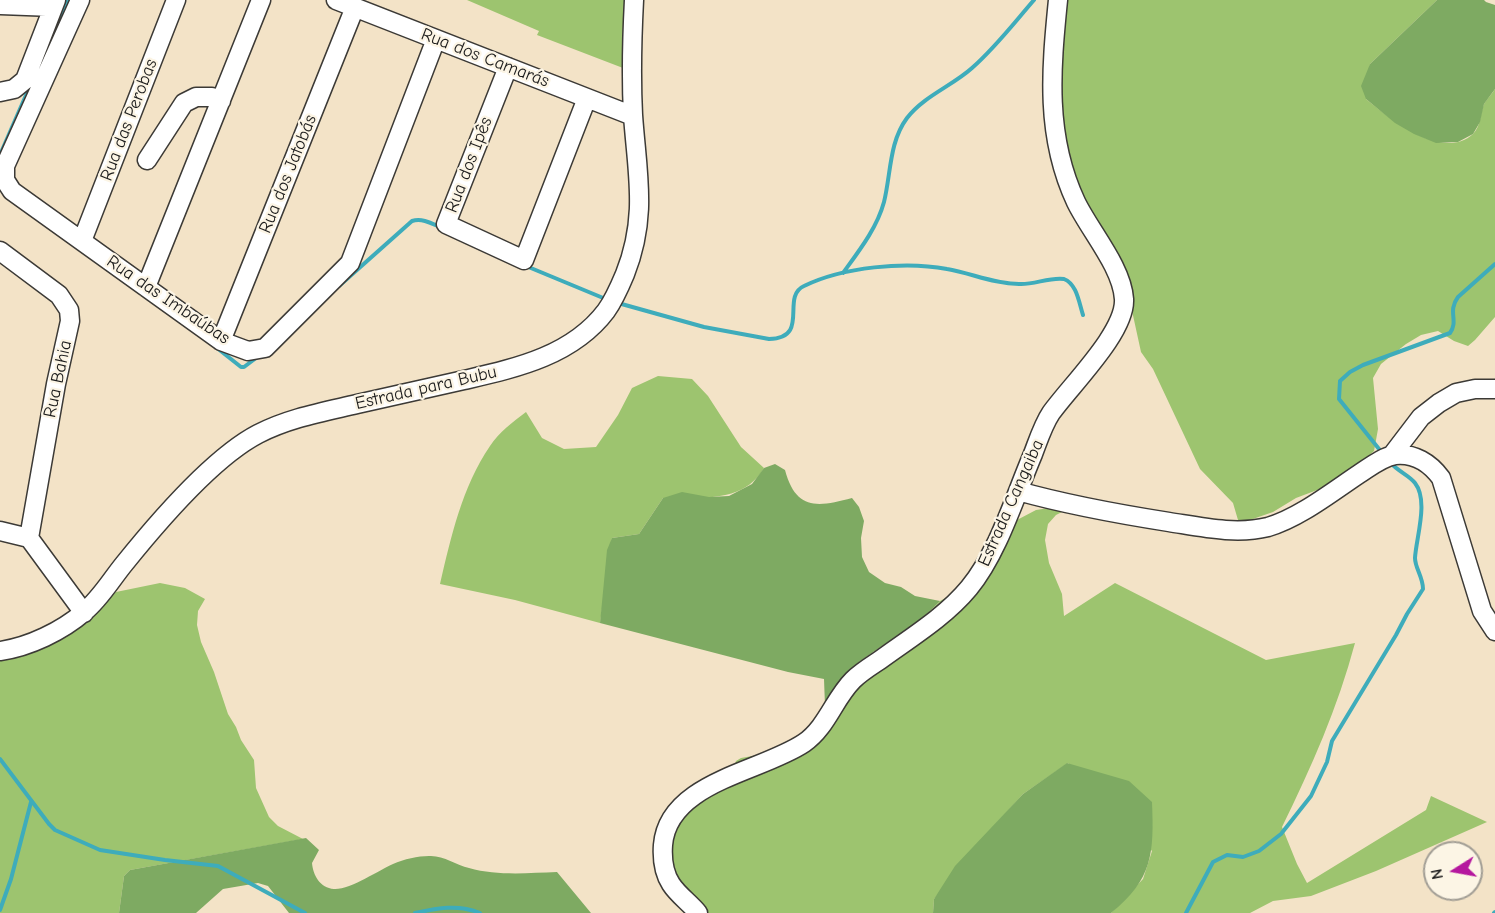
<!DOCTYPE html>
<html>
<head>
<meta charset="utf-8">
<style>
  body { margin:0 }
  #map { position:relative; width:1495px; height:913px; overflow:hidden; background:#f3e3c7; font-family:"Comic Neue",sans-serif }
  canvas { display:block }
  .north { position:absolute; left:1423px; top:841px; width:60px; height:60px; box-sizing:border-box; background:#fcf5e5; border:2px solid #a29e95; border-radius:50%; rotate:259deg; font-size:16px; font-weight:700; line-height:24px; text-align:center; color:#1c1c1c }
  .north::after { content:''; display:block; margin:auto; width:21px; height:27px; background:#b5179e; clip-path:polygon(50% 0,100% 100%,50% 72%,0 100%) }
</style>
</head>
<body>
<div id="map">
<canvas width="1495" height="913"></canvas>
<div class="north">N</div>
</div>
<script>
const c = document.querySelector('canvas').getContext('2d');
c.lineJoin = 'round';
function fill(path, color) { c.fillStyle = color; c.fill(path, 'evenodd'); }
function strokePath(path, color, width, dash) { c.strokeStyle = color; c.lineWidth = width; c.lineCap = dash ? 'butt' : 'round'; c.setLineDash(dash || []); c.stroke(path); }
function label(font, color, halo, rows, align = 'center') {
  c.font = font + ' "Comic Neue",sans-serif'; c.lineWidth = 4.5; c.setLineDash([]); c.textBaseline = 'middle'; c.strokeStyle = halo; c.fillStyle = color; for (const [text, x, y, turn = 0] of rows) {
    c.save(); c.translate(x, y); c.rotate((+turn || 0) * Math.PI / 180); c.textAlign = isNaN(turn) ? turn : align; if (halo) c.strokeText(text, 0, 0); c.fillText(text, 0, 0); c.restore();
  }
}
const green = new Path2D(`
  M467 0H627L623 68 537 35 539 31Z
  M1062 0H1437L1370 64 1366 99C1389 118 1442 162 1473 134 1481 126 1480 114 1484 104 1487 99 1492 94 1495 89V317L1475 340 1468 346 1454 341 1438 331 1421 335 1406 344 1381 364 1373 378 1378 429 1374 451 1341 481 1296 498 1273 512 1244 522 1238 520 1233 503 1200 469 1153 369 1141 352 1129 297 1074 179 1058 119Z
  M658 376 692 379 708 396 741 447 764 468C743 504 700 497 663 498L639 534 612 538 600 623 515 600 440 584C451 537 462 487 490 446 499 432 513 422 526 412L542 438 564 449 596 447 618 415 632 388Z
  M1055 507 1066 510 1056 515 1048 524 1045 540 1049 563 1062 594 1064 616 1115 583 1266 660 1355 643C1338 707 1311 768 1282 827L1297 864 1307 883 1426 810 1431 796 1487 822 1376 871 1311 896 1273 901 1250 913H1111L1143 879 1152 851 1068 763 1023 794 995 825 934 899 933 913H696L658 875 654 858 659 837 731 775 736 761 741 758 775 752 800 737 816 719 847 673 858 663 888 643 931 610 940 601 962 589 998 530 1036 510Z
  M160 583 185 588 205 599 198 611 197 625 201 642 214 672 228 714 236 727 241 740 254 760 256 788 269 817 278 826 303 839 130 870 124 876 119 913H0V654L92 616 116 592Z`);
const forest = new Path2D(`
  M1437 0H1484L1486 2 1495 5V89L1484 104 1480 122 1473 134 1458 142 1436 143 1414 134 1395 123 1366 99 1361 86 1370 64Z
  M775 464 785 470C796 511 818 507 852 498L859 507 864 521 861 538 862 557 869 572 885 583 901 587 915 596 940 601C917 626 886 642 859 662 844 673 834 691 825 706L824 679 788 672 600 623 607 550 612 538 639 534 663 498 682 492 709 497 729 496 752 484 764 468Z
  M1067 763 1129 781 1152 802C1154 853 1153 879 1111 913H933L934 899 955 866 1023 794Z
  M306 838 319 850 312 863C313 875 320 888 334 889 350 890 379 870 393 864 404 859 418 856 429 856 443 855 456 865 469 868 497 876 528 873 557 872L591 913H289L268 886 258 883 223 889 196 913H119L124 876 130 870Z`);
const stream = new Path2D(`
  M48 46 68 0
  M0 155 30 86
  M526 266 608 300
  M843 273C859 251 877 228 884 202 891 174 889 142 907 118 924 96 952 86 972 68 995 48 1014 23 1034 0
  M339 286 412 221C422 218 431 223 440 227
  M618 303 704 327 769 339C811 338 780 297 804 286 843 267 905 261 947 269 971 273 994 284 1019 284 1034 285 1049 277 1064 279 1077 284 1079 303 1083 315
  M217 348 241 367H244L256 358
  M1383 454 1339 399 1340 381 1350 372 1363 365 1450 333C1459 320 1447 312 1458 297L1495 264
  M0 759 49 824 55 830 100 850 165 860 218 866 305 913
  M0 910 11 879 31 802
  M415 913C438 908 458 904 480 913
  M1186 913 1213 862 1227 855 1243 857 1259 851 1281 834 1311 796 1327 762 1332 741 1396 635 1407 614 1423 589C1423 577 1415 568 1415 558 1416 538 1429 501 1415 483 1409 475 1397 471 1390 462
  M1494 913 1495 912`);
const minor = new Path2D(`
  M80 0 5 166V180L12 191 221 341 248 351 265 348 350 263 436 39
  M336 0 633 116
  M0 5 53 7
  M508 67 446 224 524 260 587 98
  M0 92 14 89 25 80 56 0
  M147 160 184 103 196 97H212L221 101
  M82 241 176 0
  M0 251 59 295 69 310 70 321 56 384 29 538
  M146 287 261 0
  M221 341 355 7
  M1392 455 1421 417 1439 403 1456 393 1475 389H1495
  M1018 491C1068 505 1118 514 1169 522 1201 527 1236 535 1268 527 1299 518 1332 492 1359 474 1370 467 1382 457 1395 455 1414 453 1430 463 1441 478L1482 611 1495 631
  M0 531 29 538 84 613
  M0 651C29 647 62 631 84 612 100 599 111 580 124 564 157 523 212 458 258 434 289 418 323 412 357 404 393 396 429 388 464 380 516 368 572 356 606 311 614 300 620 286 625 274 648 216 637 173 633 115 631 76 632 38 634 0
  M698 913C690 903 678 895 671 884 664 873 662 859 663 845 668 782 761 772 804 743 827 727 834 699 853 680 861 672 871 666 880 660 910 638 945 617 969 588 998 553 1015 496 1033 454 1038 441 1043 425 1051 413 1071 385 1126 332 1124 299 1122 267 1090 231 1076 202 1045 136 1051 70 1058 0`);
const streetNames = [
  ["Rua dos Camarás",485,58,21],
  ["Rua das Perobas",129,120,-69],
  ["Rua dos Ipês",469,165,-69],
  ["Rua dos Jatobás",288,174,-68],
  ["Rua das Imbaúbas",168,300,34],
  ["Rua Bahia",58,379,-78],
  ["Estrada para Bubu",426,388,-13],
  ["Estrada Cangaiba",1011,503,-66]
];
fill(green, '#9dc46f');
fill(forest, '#7eaa62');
strokePath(stream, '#3eacbb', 4);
strokePath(minor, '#3c3a36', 21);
strokePath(minor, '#fff', 18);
label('18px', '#1c1c1c', '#fcf5e5', streetNames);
</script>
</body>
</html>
